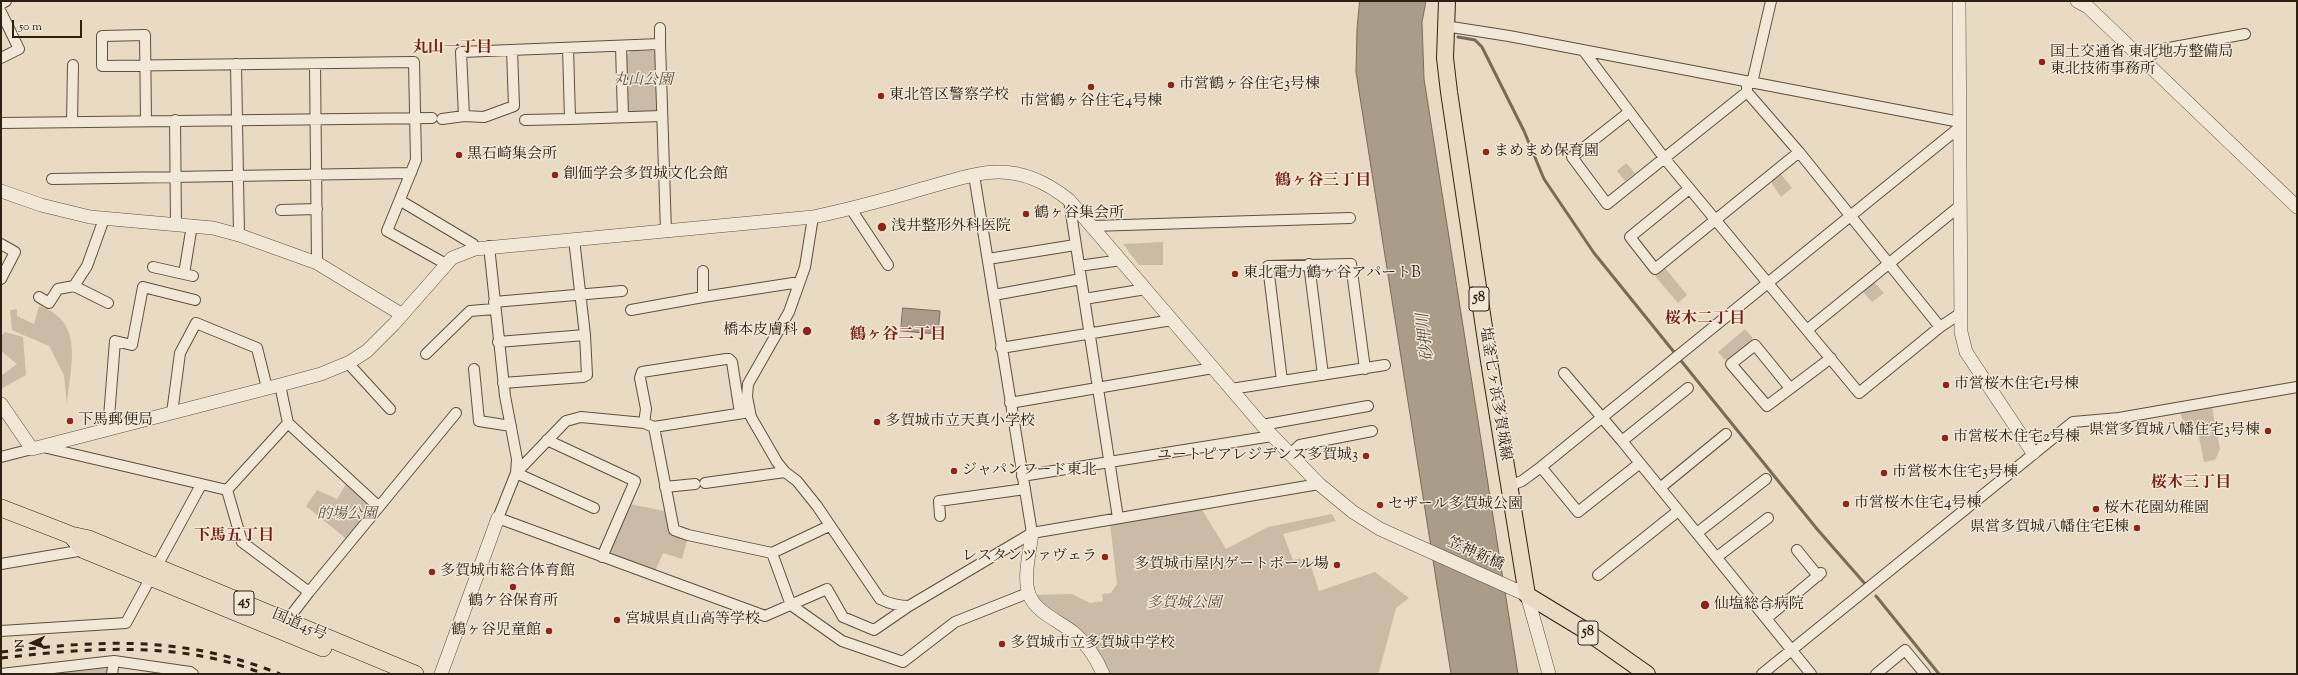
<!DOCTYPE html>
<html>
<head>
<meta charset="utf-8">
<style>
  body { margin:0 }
  #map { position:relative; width:2298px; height:675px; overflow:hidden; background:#e9dbc3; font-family:"Sorts Mill Goudy",serif }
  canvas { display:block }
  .frame { position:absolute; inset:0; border:2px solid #2d2114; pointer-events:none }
  .north { position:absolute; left:12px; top:623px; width:40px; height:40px; -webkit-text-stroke:3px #f1e8d8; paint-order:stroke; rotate:267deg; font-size:11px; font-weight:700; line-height:16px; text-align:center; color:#2d2114 }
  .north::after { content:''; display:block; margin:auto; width:14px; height:18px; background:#2d2114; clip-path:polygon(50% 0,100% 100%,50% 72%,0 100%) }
  .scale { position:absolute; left:12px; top:20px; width:70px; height:18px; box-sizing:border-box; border:2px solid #2d2114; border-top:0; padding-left:5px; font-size:12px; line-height:14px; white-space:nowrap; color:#2d2114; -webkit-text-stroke:3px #f1e8d8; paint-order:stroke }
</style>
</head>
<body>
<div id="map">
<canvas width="2298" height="675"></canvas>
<div class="frame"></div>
<div class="north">N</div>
<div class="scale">50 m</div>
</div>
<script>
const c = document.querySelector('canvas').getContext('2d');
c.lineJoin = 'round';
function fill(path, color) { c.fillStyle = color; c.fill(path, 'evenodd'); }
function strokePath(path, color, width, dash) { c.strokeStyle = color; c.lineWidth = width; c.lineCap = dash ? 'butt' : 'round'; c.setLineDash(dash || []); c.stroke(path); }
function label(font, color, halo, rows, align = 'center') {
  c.font = font + ' "Sorts Mill Goudy","Noto Serif JP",serif'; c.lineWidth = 3; c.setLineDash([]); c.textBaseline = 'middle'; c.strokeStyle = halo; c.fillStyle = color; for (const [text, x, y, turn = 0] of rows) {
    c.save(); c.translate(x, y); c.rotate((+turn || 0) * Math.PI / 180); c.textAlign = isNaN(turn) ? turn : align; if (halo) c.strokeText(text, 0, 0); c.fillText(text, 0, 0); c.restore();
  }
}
const green = new Path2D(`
  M631 51H654L658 55 659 107 655 111 631 112 627 107 626 56Z
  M1626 163 1635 173 1625 181 1617 171Z
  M1780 173 1792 188 1781 197 1772 184V180Z
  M1163 242V265H1139L1123 244Z
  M1665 268 1687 295 1678 303 1655 276Z
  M1873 281 1884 293 1872 302 1864 293 1863 289Z
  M39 306C86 321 70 368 67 405L64 375 49 346 12 330 10 310 17 309V316L34 324Z
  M1745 329 1752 337V341L1728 360 1724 359 1718 352Z
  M5 332 23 337 26 375 1 389V376L17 364 1 351V336Z
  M2212 407 2220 449 2215 460 2204 462 2197 428 2186 429 2180 412Z
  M349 479 379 507 350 542 306 506 317 490 337 499Z
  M630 504 664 511 667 519 688 538 682 559 663 553 655 571 608 552Z
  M1201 508 1226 549 1268 527 1332 514 1336 521 1283 534 1293 560 1308 557 1319 591 1375 572 1409 598 1396 608 1379 672 1375 674H1109L1066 620 1043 603 1035 595 1072 594 1090 603 1103 601 1102 594 1111 593 1117 584 1110 523Z
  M114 661 111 674H11Z`);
const water = new Path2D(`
  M1360 1H1426L1422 22 1424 79 1518 674H1451L1356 72 1357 29Z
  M903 308 940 311 938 334 901 331Z`);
const stream = new Path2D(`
  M1458 37 1475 40 1482 47 1524 131 1544 179 1594 253 1817 529 1866 585
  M1876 596 1939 674`);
const minor = new Path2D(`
  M1 4 6 1
  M1 12 19 49 1 58
  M1445 26 1509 36 1960 122
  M660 28V44
  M621 46 623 117
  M568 48 570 119 662 116
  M512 50 514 106 484 117 464 116 461 52 660 44 666 232
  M1583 50 1665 159 1859 393 1940 327 1961 313
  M2144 61 2158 50 2245 34
  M236 64 239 235
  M315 64 317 263
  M1747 82V92L1799 152 1940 327
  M1752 83 1771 1
  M1628 113 1572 157 1607 204 1747 92
  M442 119 464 116
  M175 120 176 224
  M525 120 570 119
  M146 121 145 35 102 36V66C206 65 310 64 414 62L416 160 387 231 446 264
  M72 122 73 65
  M1 123 432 118
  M974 175 1032 533
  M52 179 411 173
  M1689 189 1630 237 1655 269 1799 152
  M1069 200 1118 518
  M401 201 473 244 475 249
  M851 209 888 265
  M281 210 317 209
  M813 217 805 267 789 312 748 384 747 397 751 417 777 462 785 472 797 481 817 506 880 599C890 604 898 606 909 606L1032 533 1319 484
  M1092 226 1350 218
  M1 244 15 252 1 279
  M489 246 505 396 517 459 516 473 498 518 765 616 827 589 843 617 874 630 909 606
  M988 259 1075 245
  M1309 264 1323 375
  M1079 266 1121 260
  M153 267 184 274 192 225
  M703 271V297L793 283 799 284
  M184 274 193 276
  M74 286 108 303
  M994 295 1081 279
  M39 297 49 303 58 289 74 286 87 266 104 219
  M1084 299 1146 289
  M494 302 622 291
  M631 310 703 297
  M1807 330 1961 205
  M498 342 585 335 574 239
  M1001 348 1172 320
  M426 354 470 311 494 309
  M348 363 390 409
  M474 369 479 421 511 426
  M1564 373 1622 441 1811 674
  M1282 381 1268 266 1351 264 1365 369
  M503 383 583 377 587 375 585 335
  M1790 388 1755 345 1731 364 1767 406 1831 358
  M1231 389 1385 365
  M1010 403 1213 368
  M172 413 180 353 196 323 257 348 267 388
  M288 423 379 507
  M644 423 646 409 640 378 642 372 726 359H729L732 362 740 413
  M1262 425 1368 406
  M654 427 674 530 688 535 772 553 829 526
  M108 430 115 341 132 345 143 287 195 300
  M547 440 635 481 602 557
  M1622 441 1688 388
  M43 447 227 490 288 423 280 385
  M1290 454 1300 445 1372 431
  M1 457 32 449
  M1541 467 1578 512 1640 463
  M1022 476 1272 436
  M705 483 785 472
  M1509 486 1522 481 1541 467 1960 127
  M665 487 695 484
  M1660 488 1726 434
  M227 490 242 542 309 592
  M594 508 516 473 566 421 581 417 644 423 654 427 750 412
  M940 516 939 501 1025 489
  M1697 533 1766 479
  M1797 550 1818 576
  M772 553 791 605 842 641 903 662 955 622 1028 593
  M1717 557 1768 518
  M1 564 84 550 85 548
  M1598 575 1678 511
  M1767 618 1821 573
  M287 625 292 614 309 592 456 413
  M1 631 126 623 201 485
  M1 674 114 661 190 672 193 674
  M112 674 114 661
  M1762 674 2073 422 2119 418 2297 387
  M1876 674 1905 650 1925 674`);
const tertiary = new Path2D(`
  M1959 1 1961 332 1966 352 2033 453
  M2077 1 2088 7 2297 207
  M1 191 41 205 90 217 213 228 239 235 317 263 401 314
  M1 404 32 449 280 385 321 374 350 362 367 351 394 324 452 258 475 249 813 217C851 209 888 199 925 188 949 182 974 172 999 172 1025 172 1049 184 1069 200L1262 425 1319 484 1353 512 1380 529 1527 595 1549 674
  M1032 533C1030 551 1023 577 1029 594 1035 612 1059 621 1073 632 1087 644 1096 657 1103 674
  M441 674 498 518`);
const primary = new Path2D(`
  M1447 1 1445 58 1449 92 1489 361 1527 595 1583 629 1647 674`);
const trunk = new Path2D(`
  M1 508 71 535 89 539 415 674
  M71 535 84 550 323 648`);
const rail = new Path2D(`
  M1 652C102 640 183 635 280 674
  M1 658C89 648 179 640 264 674`);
const markers = [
  [2042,62,4,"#8f2418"],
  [1171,85,4,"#8f2418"],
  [1091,87,4,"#8f2418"],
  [881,96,4,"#8f2418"],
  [1486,152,4,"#8f2418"],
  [459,155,4,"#8f2418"],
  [555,175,4,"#8f2418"],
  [1026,214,4,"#8f2418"],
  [882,227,5,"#8f2418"],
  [1235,274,4,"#8f2418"],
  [807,331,5,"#8f2418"],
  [1946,385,4,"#8f2418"],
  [70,421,4,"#8f2418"],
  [877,422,4,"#8f2418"],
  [2268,431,4,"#8f2418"],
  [1945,438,4,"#8f2418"],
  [1366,456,4,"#8f2418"],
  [954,471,4,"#8f2418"],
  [1884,473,4,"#8f2418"],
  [1846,504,4,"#8f2418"],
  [1380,505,4,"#8f2418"],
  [2096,509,4,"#8f2418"],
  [2137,528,4,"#8f2418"],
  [1105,557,4,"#8f2418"],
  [1337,565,4,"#8f2418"],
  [432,572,4,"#8f2418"],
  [513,587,4,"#8f2418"],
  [1705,605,5,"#8f2418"],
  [617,620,4,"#8f2418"],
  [549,631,4,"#8f2418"],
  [1002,644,4,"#8f2418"]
];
const shields = [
  [1479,299,20],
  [244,603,20],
  [1588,633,20]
];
const shieldNames = [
  ["58",1479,299],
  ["45",244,603],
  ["58",1588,633]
];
const poiNames = [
  ["国土交通省 東北地方整備局",2050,53],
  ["東北技術事務所",2050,70],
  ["市営鶴ヶ谷住宅3号棟",1179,85],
  ["東北管区警察学校",889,96],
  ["市営鶴ヶ谷住宅4号棟",1091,102,"center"],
  ["まめまめ保育園",1494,152],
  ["黒石崎集会所",467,155],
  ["創価学会多賀城文化会館",563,175],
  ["鶴ヶ谷集会所",1034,214],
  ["浅井整形外科医院",891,227],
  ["東北電力 鶴ヶ谷アパートB",1243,274],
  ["橋本皮膚科",798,331,"right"],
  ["市営桜木住宅1号棟",1954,385],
  ["下馬郵便局",78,421],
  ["多賀城市立天真小学校",885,422],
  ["県営多賀城八幡住宅3号棟",2260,431,"right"],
  ["市営桜木住宅2号棟",1953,438],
  ["ユートピアレジデンス多賀城3",1358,456,"right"],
  ["ジャパンフード東北",962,471],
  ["市営桜木住宅3号棟",1892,473],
  ["市営桜木住宅4号棟",1854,504],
  ["セザール多賀城公園",1388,505],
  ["桜木花園幼稚園",2104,509],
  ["県営多賀城八幡住宅E棟",2129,528,"right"],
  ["レスタンツァヴェラ",1097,557,"right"],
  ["多賀城市屋内ゲートボール場",1329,565,"right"],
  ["多賀城市総合体育館",440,572],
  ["鶴ケ谷保育所",513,602,"center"],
  ["仙塩総合病院",1714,605],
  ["宮城県貞山高等学校",625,620],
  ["鶴ヶ谷児童館",541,631,"right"],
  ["多賀城市立多賀城中学校",1010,644]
];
const parkNames = [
  ["丸山公園",643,81],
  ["的場公園",347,515],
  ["多賀城公園",1184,604]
];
const streetNames = [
  ["塩釜七ヶ浜多賀城線",1494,394,81],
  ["笠神新橋",1475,555,24],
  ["国道45号",299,626,23]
];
const neighbourhoodNames = [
  ["丸山一丁目",452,49],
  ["鶴ヶ谷三丁目",1323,182],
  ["桜木二丁目",1705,320],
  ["鶴ヶ谷二丁目",898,336],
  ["桜木三丁目",2191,484],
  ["下馬五丁目",234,537]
];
const waterNames = [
  ["砂押川",1427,337,-96]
];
fill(green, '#c9bba5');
fill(water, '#a99c88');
strokePath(water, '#776b5a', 1);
strokePath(stream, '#776b5a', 3);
strokePath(minor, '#5c5040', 12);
strokePath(tertiary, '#5c5040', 14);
strokePath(primary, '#2d2114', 18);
strokePath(trunk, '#2d2114', 18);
strokePath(minor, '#f1e8d8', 10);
strokePath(tertiary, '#f1e8d8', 13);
strokePath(primary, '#e9dbc3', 16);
strokePath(trunk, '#e9dbc3', 17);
strokePath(rail, '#2d2114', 3, [7, 7]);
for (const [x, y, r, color] of markers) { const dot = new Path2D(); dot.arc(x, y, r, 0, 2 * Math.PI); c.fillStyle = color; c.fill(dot); strokePath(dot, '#f1e8d8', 1.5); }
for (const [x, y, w] of shields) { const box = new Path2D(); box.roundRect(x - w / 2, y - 12, w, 24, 3); c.fillStyle = '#f1e8d8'; c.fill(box); strokePath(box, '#2d2114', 1); }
label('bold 14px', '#2d2114', null, shieldNames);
label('15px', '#2d2114', '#f1e8d8', poiNames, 'left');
label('italic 15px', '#5c4f40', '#f1e8d8', parkNames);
label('15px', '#2d2114', '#f1e8d8', streetNames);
label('bold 16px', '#7a1f14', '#f1e8d8', neighbourhoodNames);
label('italic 16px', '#584c3d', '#f1e8d8', waterNames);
</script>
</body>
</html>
